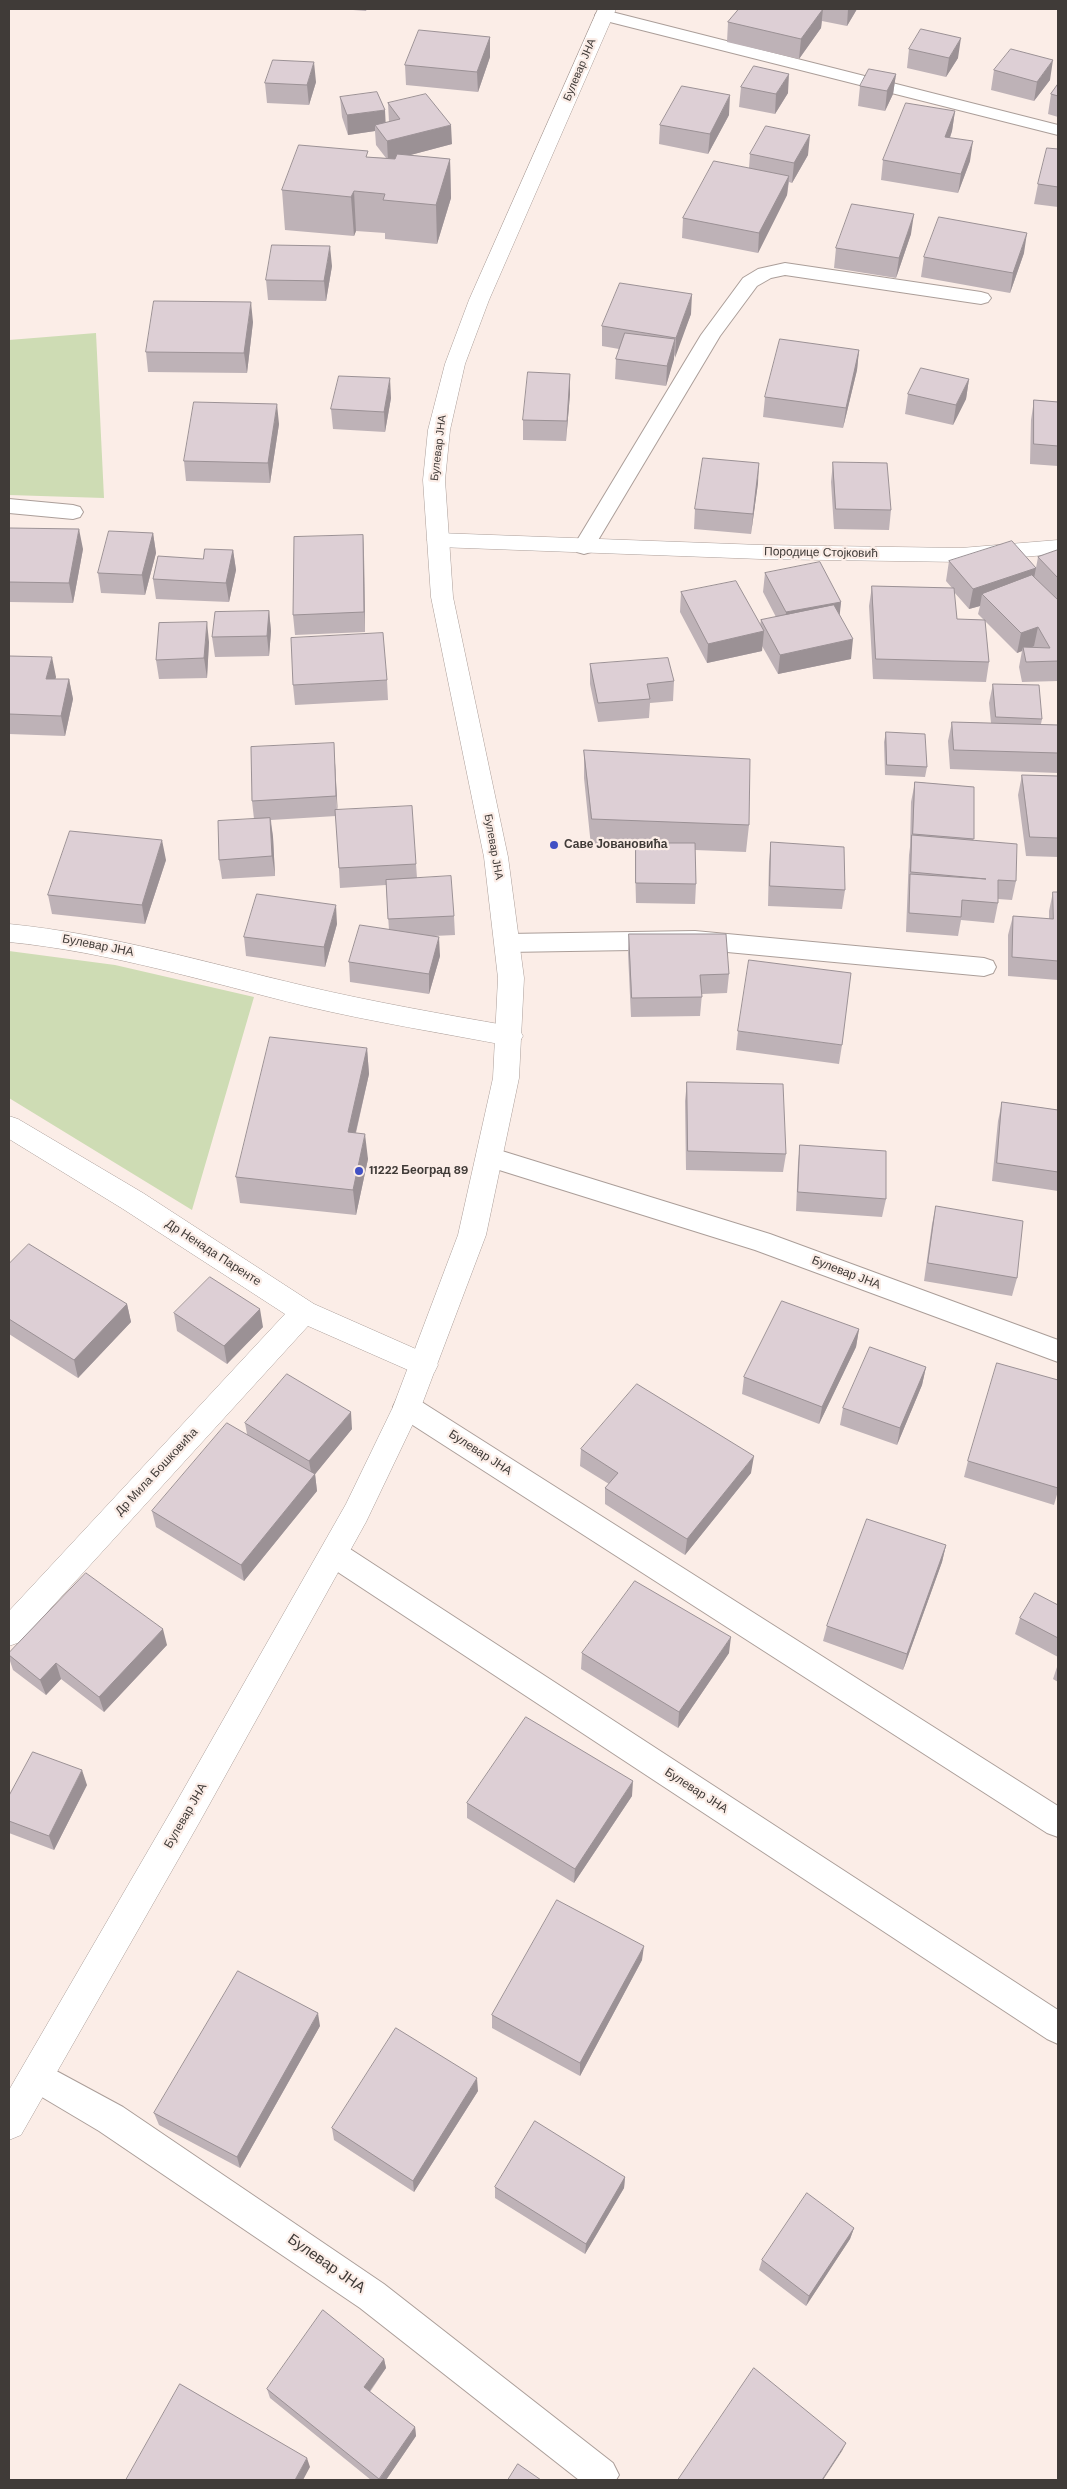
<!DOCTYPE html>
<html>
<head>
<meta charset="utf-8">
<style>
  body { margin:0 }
  #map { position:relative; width:1067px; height:2489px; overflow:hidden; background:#fbede7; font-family:"DM Sans",sans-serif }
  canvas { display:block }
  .frame { position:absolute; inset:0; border:10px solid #403b38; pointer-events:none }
</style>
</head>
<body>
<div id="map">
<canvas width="1067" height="2489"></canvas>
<div class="frame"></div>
</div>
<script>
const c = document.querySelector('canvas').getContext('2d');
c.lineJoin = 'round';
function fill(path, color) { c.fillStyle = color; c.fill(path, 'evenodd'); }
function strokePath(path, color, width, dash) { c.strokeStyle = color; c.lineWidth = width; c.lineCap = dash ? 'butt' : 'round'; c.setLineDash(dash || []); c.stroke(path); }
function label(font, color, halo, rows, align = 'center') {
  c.font = font + ' "DM Sans",sans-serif'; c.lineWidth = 4.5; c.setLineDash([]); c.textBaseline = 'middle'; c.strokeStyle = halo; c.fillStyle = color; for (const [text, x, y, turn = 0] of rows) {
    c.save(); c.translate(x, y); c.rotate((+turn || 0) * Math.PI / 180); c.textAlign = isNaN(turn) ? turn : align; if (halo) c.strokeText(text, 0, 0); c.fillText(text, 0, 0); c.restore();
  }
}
const green = new Path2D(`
  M96 333 104 498 9 495V340Z
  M9 951 115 965 254 997 192 1210 9 1098Z`);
const service = new Path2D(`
  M604 10 1058 125V135L598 19 595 15 598 11Z
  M785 263 981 292 988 294 991 298 988 302 981 304 785 275 771 278 757 286 720 336 591 552 584 554 577 552 573 547 701 335 743 278 758 269Z
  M9 499 73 505 80 507 83 512 80 517 73 519 9 513Z
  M695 931 984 958 993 961 996 967 993 973 984 976 695 949 507 952 499 949 495 943 499 937 507 934Z
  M489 1147 770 1234 1058 1340V1362L755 1250 480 1164 476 1157 480 1150Z
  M407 1395 417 1399 1058 1806V1837L1047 1833 397 1415 393 1407 397 1399Z
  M334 1541 344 1545 1058 2010V2044L1047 2039 324 1563 320 1554 324 1545Z
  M36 2060 123 2107 384 2284 613 2463 619 2475 616 2480H579L360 2308 99 2131 25 2087 20 2076 25 2065Z`);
const minor = new Path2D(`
  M438 533 761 545 961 548 1058 540V554L961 562 761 559 438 547 430 545 427 540 430 535Z
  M9 924C110 934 207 963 305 986 373 1002 442 1014 510 1026L519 1029 523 1036 519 1043 510 1046C442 1033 373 1022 305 1006 207 982 110 952 9 942Z
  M9 1116 18 1119 143 1193 314 1304 434 1357 438 1365 434 1373 424 1377 308 1326 20 1642 9 1646V1611L285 1314 123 1209 9 1139Z`);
const secondary = new Path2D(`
  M598 9H616L489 300 465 364 450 430 445 480 453 597 508 857 524 978 519 1078 486 1235 421 1407 366 1522 199 1823 21 2135 9 2140V2090L177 1801 346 1504 393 1407 458 1235 493 1078 498 978 484 857 431 597 423 480 428 430 445 364 469 300Z`);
const wall = new Path2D(`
  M340 9H367L366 11Z
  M739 9H857L847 26 822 21 821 28 799 59 727 42 728 22Z
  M490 37V57L478 92 406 85 405 65Z
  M909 49 958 58 946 77 907 68Z
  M994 70 1050 80 1034 101 991 90Z
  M896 74 893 94 885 111 858 106 860 86Z
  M316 82 309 105 267 103 265 83Z
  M1058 84V117L1048 114 1051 94Z
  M741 87 788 93 775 114 739 107Z
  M340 97 385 122H389L388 103 452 144 410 155 450 159 451 198 437 244 385 239V233L356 231 354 236 285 230 282 190 369 157 386 158 376 145 375 131 348 135 342 117Z
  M955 111 952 131 950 138 970 161 958 193 881 180 883 160Z
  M729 115 708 154 659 144 660 125Z
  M1058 149V207L1034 204 1038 184Z
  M750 154 808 155 792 183 789 182 787 195 758 253 682 238 683 218 749 168Z
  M911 234 896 278 834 268 836 248Z
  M1024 253 1010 293 921 277 924 257Z
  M332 266 326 301 268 300 266 280Z
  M691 314 674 357 666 386 615 379 616 359 619 349 602 346V326Z
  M253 322 247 373 148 372 146 352Z
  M859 350 857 370 843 428 763 417 765 397Z
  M570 374V394L566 441 523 440V420Z
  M969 379 966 399 953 425 905 414 908 394Z
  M391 398 385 432 333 429 331 409Z
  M1034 400 1058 402V466L1030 464 1031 420Z
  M279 424 270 483 186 481 184 461Z
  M833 462 891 510 889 530 834 529 831 482Z
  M758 483 751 534 694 529 695 509Z
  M9 530 83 549 73 603 9 602Z
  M153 533 156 553 145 595 101 593 98 573Z
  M363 535 364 555 365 632 295 635 293 615Z
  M233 550 236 570 229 602 156 599 153 579 203 559Z
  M1058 550V681L1022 682 1019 667 1022 651 1017 653 985 621 989 662 986 682 873 679 869 606 872 586 952 588 946 581 949 561 1036 568 1038 557ZM954 592 969 609 980 606 978 614 984 620 957 619Z
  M765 573 841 602 839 615 851 659 778 674 762 646V651L707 663 680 612 681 592 760 625 761 620 776 617 763 592Z
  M269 611 271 631 269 656 215 657 212 637Z
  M209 642 207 678 159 679 156 660Z
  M9 656 56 677 55 679H69L73 699 65 736 9 734Z
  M590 664 674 681 673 701 650 703 649 718 598 722 590 684Z
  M387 680 388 700 295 705 293 685Z
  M993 684 1042 719 1041 724 1058 725V773L950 769 948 741 952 722 991 723 989 703Z
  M886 732 927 767 925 777 885 775 884 742Z
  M584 750 749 825 746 852 695 850 696 884 695 904 636 903 635 863V847L591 846 584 778Z
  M335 763 337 810 416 864 417 878 454 916 455 935 434 936 440 956 429 994 350 982 349 962 389 930 386 885 340 888 336 816 271 820 273 837 275 876 222 879 219 860 254 819 252 801Z
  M1022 775 1058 776V857L1026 856 1018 795Z
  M915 782 974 787 973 840 1016 881 1012 900 998 899V903L994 923 961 920 958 936 906 932 909 855 910 847 911 802Z
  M771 842 845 890 842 909 768 906 769 862Z
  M166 860 145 924 52 914 48 895Z
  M1053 892H1058V980L1008 976V935L1013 916 1049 919V911Z
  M337 924 325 967 246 956 244 937Z
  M629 934 729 974 727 993 702 994 700 1016 631 1017 628 953Z
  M738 1031 842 1045 839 1064 736 1050Z
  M367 1048 369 1074 356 1133 368 1159 356 1215 240 1203 236 1177Z
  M687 1082 786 1154 783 1172 686 1170 685 1101Z
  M1002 1102 1058 1110V1191L992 1181 998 1121Z
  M800 1145 886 1199 882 1217 796 1211 798 1163Z
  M936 1206 1017 1278 1012 1296 924 1281 932 1224Z
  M9 1264 127 1304 131 1322 78 1378 9 1334Z
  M174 1313 263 1327 227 1364 177 1331Z
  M859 1329 856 1347 819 1424 742 1394 744 1377Z
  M926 1367 922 1385 897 1445 840 1425 843 1408Z
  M1058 1380V1491L1054 1505 964 1477 968 1461Z
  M245 1423 352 1429 315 1474 317 1491 244 1581 156 1527 152 1511 247 1434Z
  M581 1449 751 1473 685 1555 605 1504V1488L609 1484 580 1466Z
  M946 1545 942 1562 903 1670 823 1641 827 1626Z
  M1058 1605V1657L1015 1634 1020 1618Z
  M167 1645 104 1712 61 1679 46 1695 13 1670 9 1658V1653Z
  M582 1653H729L678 1728 581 1669Z
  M1058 1664V1682L1053 1679Z
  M87 1785 54 1850 9 1833V1796Z
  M632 1796 574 1883 467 1818V1803Z
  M642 1960 580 2076 492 2028V2015Z
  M320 2026 240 2168 159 2125 154 2113Z
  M478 2091 414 2192 334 2140 332 2128Z
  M625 2177 624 2188 585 2254 495 2198V2187Z
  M854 2228 850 2239 806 2306 759 2270 762 2260Z
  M384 2359 386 2368 370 2392 415 2427 416 2436 386 2480H371L270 2398 267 2389Z`);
const shadedWall = new Path2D(`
  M823 9 821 28 799 59 801 39Z
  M848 9H857L847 26Z
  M490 37V57L478 92 477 72Z
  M961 38 958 58 946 77 949 58Z
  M1053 60 1050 80 1034 101 1037 82Z
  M314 62 316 82 309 105 307 85Z
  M789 74 788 93 775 114 776 94Z
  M896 74 893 94 885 111 887 91Z
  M730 95 729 115 708 154 710 134Z
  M385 110 386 130 375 125V131L348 135 347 115Z
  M955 111 952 131 943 157 945 137Z
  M451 125 452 144 388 161 387 141Z
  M810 135 808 155 792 183 794 163Z
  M973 141 970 161 958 193 961 174Z
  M450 159 451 198 437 244 436 205Z
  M789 176 787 195 758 253 759 233Z
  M354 191 356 231 354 236 351 197Z
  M914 214 911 234 896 278 899 258Z
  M1027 233 1024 253 1010 293 1013 273Z
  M330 246 332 266 326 301 324 281Z
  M692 294 691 314 675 358 676 338Z
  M251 302 253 322 247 373 244 353Z
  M675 339 674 359 666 386 667 366Z
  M859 350 857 370 843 428 846 408Z
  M570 374V394L566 441 567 421Z
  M390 378 391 398 385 432 384 412Z
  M969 379 966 399 953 425 956 405Z
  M277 404 279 424 270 483 268 463Z
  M759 463 758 483 751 534 753 514Z
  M79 529 83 549 73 603 69 583Z
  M153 533 156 553 145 595 142 575Z
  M363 535 364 555 365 632 364 612Z
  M233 550 236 570 229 602 226 583Z
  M1036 568 1032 588 982 594 980 606 969 609 973 589Z
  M841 602 839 622 784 632 786 612Z
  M269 611 271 631 269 656 267 636Z
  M207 622 209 642 207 678 204 658Z
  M1038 627 1034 646 1024 651 1023 647 1022 651 1017 653 1021 633Z
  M764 631 762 651 707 663 708 644Z
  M853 639 851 659 778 674 780 655Z
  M52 657 56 677 50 698 46 679Z
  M69 679 73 699 65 736 61 716Z
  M334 743 335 763 338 816 336 796Z
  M270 818 273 837 275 876 272 856Z
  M162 840 166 860 145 924 142 905Z
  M336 905 337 924 325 967 324 947Z
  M439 937 440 956 429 994V974Z
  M367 1048 369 1074 350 1157 348 1132Z
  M365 1134 368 1159 356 1215 353 1190Z
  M127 1304 131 1322 78 1378 74 1360Z
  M260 1309 263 1327 227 1364 224 1346Z
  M859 1329 856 1347 819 1424 822 1407Z
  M926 1367 922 1385 897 1445 900 1428Z
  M351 1412 352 1429 312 1478 309 1461Z
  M754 1456 751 1473 685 1555 687 1539Z
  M315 1474 317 1491 244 1581 241 1565Z
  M946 1545 942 1562 903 1670 907 1654Z
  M163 1629 167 1645 104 1712 99 1697Z
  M731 1637 729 1653 678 1728 679 1712Z
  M56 1663 61 1679 46 1695 40 1680Z
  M82 1770 87 1785 54 1850 49 1836Z
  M633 1781 632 1796 574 1883 575 1869Z
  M644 1946 642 1960 580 2076V2063Z
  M318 2013 320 2026 240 2168 237 2157Z
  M477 2078 478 2091 414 2192 413 2181Z
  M625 2177 624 2188 585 2254 586 2244Z
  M854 2228 850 2239 806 2306 809 2296Z
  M384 2359 386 2368 366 2396 364 2387Z
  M415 2427 416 2436 386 2480H379Z
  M846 2443 842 2451 823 2480H822Z
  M307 2458 310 2467 303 2480H295Z`);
const building = new Path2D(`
  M739 9H823L801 39 728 22Z
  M921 29 961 38 949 58 909 49Z
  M419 30 490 37 477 72 405 65Z
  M1011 49 1053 60 1037 82 994 70Z
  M273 60 314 62 307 85 265 83Z
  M754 66 789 74 776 94 741 87Z
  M869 69 896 74 887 91 860 86Z
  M1058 84V96L1051 94Z
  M682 86 730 95 710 134 660 125Z
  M377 92 385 110 347 115 340 97Z
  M426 94 451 125 387 141 375 125 400 119 388 103Z
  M906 103 955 111 945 137 973 141 961 174 883 160Z
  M766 126 810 135 794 163 750 154Z
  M299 145 368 151 366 157 395 159 397 154 450 159 436 205 383 200 385 194 354 191 351 197 282 190Z
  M1047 148 1058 149V187L1038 184Z
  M714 161 789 176 759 233 683 218Z
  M852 204 914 214 899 258 836 248Z
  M939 217 1027 233 1013 273 924 257Z
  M272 245 330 246 324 281 266 280Z
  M620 283 692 294 676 338 602 326Z
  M154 301 251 302 244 353 146 352Z
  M625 333 675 339 667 366 616 359Z
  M780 339 859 350 846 408 765 397Z
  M921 368 969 379 956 405 908 394Z
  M528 372 570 374 567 421 523 420Z
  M339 376 390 378 384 412 331 409Z
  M1034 400 1058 402V446L1034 444Z
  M194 402 277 404 268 463 184 461Z
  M703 458 759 463 753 514 695 509Z
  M833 462 887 463 891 510 836 509Z
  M9 528 79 529 69 583 9 582Z
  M109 531 153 533 142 575 98 573Z
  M363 535 364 612 293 615 294 537Z
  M1012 541 1036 568 973 589 949 561Z
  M205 549 233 550 226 583 153 579 158 556 203 559Z
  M1058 550V578L1038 557Z
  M820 562 841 602 786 612 765 573Z
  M1032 575 1058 600V661L1026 662 1023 647 1050 648 1038 627 1021 633 982 594Z
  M736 581 764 631 708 644 681 592Z
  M872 586 954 588 957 619 985 620 989 662 876 659Z
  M834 605 853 639 780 655 761 620Z
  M269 611 267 636 212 637 215 612Z
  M207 622 204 658 156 660 159 623Z
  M383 633 387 680 293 685 291 638Z
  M9 656 52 657 46 679H69L61 716 9 714Z
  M668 658 674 681 647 684 650 699 598 703 590 664Z
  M993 684 1039 685 1042 719 996 717Z
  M952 722 1058 725V753L954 750Z
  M886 732 925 734 927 767 887 765Z
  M334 743 336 796 252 801 251 747Z
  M584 750 750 759 749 825 592 819Z
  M1022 775 1058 776V838L1030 837Z
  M915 782 974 787V839L913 834Z
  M412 806 416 864 339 868 335 810Z
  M270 818 272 856 219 860 218 821Z
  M70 831 162 840 142 905 48 895Z
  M912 835 1017 844 1016 881 998 880V903L962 900 961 917 909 913 910 874 986 879 911 872Z
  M771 842 844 847 845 890 770 886Z
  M636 843H695L696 884 636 883Z
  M451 876 454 916 388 919 386 880Z
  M1053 892H1058V961L1012 957 1013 916 1053 919Z
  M257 894 336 905 324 947 244 937Z
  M360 925 439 937 429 974 349 962Z
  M629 934H726L729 974 700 975 702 997 632 998Z
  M749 960 851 973 842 1045 738 1031Z
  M270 1037 367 1048 348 1132 365 1134 353 1190 236 1177Z
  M687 1082 783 1084 786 1154 688 1151Z
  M1002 1102 1058 1110V1172L997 1163Z
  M800 1145 886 1151V1199L798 1192Z
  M936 1206 1023 1221 1017 1278 928 1263Z
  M29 1244 127 1304 74 1360 9 1319V1264Z
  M210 1277 260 1309 224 1346 174 1313Z
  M782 1301 859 1329 822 1407 744 1377Z
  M870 1347 926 1367 900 1428 843 1408Z
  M997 1363 1058 1380V1488L968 1461Z
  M287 1374 351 1412 309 1461 245 1423Z
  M637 1384 754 1456 687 1539 605 1488 618 1473 581 1449Z
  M227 1423 315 1474 241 1565 152 1511Z
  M867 1519 946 1545 907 1654 827 1626Z
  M86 1573 163 1629 99 1697 56 1663 40 1680 9 1655V1653Z
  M635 1581 731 1637 679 1712 582 1653Z
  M1035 1593 1058 1605V1638L1020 1618Z
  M526 1717 633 1781 575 1869 467 1803Z
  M33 1752 82 1770 49 1836 9 1821V1796Z
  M557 1900 644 1946 580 2063 492 2015Z
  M238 1971 318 2013 237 2157 154 2113Z
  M396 2028 477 2078 413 2181 332 2128Z
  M535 2121 625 2177 586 2244 495 2187Z
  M807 2193 854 2228 809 2296 762 2260Z
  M323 2310 384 2359 364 2387 415 2427 379 2479 267 2389Z
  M754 2368 846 2443 822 2480H678Z
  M180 2384 307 2458 295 2480H126Z
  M518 2464 541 2480H508Z`);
const markers = [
  [554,845,5,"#4150c4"],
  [359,1171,5,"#4150c4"]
];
const farStreetnames = [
  ["Булевар ЈНА",580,70,-67],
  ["Булевар ЈНА",439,448,-83],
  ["Булевар ЈНА",493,847,80]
];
const streetNames = [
  ["Породице Стојковић",821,553,1],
  ["Булевар ЈНА",98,946,11],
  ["Др Ненада Паренте",213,1253,33],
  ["Булевар ЈНА",846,1273,21],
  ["Булевар ЈНА",480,1453,33],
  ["Др Мила Бошковића",157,1472,-47],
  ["Булевар ЈНА",696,1791,33],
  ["Булевар ЈНА",186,1816,-60]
];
const poiNames = [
  ["Саве Јовановића",564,845],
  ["11222 Београд 89",369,1171]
];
const nearStreetnames = [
  ["Булевар ЈНА",326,2264,35]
];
fill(green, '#cedcb4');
strokePath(service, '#ab9e99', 2);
strokePath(minor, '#ab9e99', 1);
strokePath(secondary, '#ab9e99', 1);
fill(service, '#fff');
fill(minor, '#fff');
fill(secondary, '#fff');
fill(wall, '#beb2b7');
fill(shadedWall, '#9b9195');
fill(building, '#ddcfd5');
strokePath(building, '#9b9195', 1);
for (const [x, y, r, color] of markers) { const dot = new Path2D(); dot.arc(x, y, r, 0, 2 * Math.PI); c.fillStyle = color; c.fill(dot); strokePath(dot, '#fbede7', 2); }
label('11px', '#403b38', '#fbede7', farStreetnames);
label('12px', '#403b38', '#fbede7', streetNames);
label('bold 12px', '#403b38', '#fbede7', poiNames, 'left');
label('15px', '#403b38', '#fbede7', nearStreetnames);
</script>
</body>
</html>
